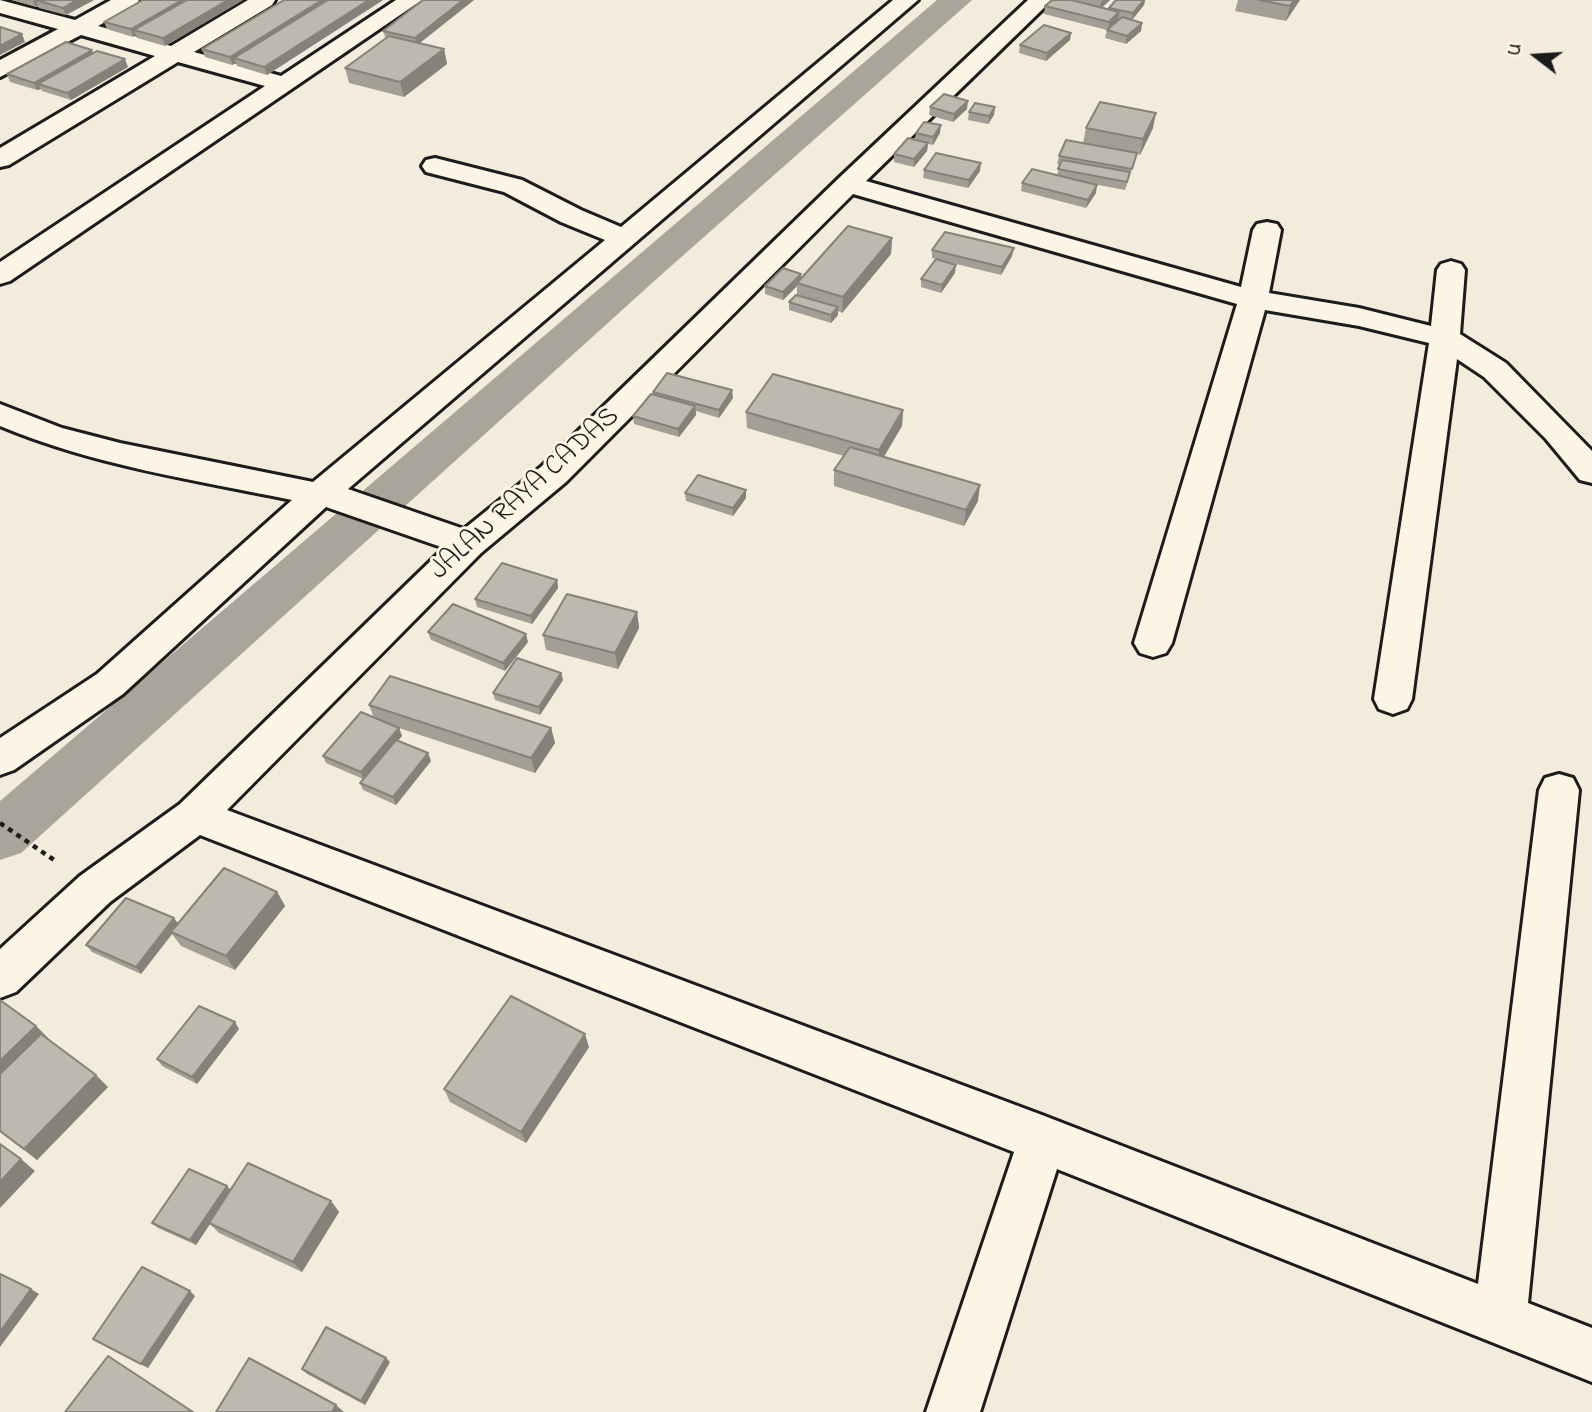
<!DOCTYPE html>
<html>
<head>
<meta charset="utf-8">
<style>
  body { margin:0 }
  #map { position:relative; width:1592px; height:1412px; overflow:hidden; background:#f3ecdd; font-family:"Indie Flower",sans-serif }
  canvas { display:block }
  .north { position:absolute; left:1501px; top:21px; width:70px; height:70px; -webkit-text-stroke:5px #fcf5e5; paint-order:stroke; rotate:287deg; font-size:19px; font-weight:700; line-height:28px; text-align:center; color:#1c1c1c }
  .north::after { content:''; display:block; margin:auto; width:24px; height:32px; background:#1c1c1c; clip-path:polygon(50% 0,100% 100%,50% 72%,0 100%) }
</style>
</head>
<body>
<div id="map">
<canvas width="1592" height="1412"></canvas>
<div class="north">U</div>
</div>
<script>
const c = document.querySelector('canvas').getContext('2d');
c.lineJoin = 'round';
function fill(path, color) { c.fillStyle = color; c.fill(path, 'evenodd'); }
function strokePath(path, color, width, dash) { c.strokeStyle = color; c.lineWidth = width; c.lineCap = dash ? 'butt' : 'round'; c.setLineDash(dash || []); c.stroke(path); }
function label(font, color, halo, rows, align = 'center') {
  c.font = font + ' "Indie Flower",sans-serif'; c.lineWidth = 6; c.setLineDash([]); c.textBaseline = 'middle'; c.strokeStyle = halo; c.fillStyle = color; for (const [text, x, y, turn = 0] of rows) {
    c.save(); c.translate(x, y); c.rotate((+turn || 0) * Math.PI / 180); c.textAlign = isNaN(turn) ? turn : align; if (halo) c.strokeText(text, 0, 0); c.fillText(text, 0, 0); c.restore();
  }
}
const canal = new Path2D(`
  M937 0H972L661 275 21 853 0 860V801Z`);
const path = new Path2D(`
  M0 823 57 862`);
const minor = new Path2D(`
  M0 0 75 20 111 0H139L136 5 98 26 171 46 248 0H275L272 5 194 52 281 76 396 0H422L10 281 0 284V262L265 86 178 62 9 165 0 167V148L155 56 81 35 0 77V60L58 29 0 13Z
  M893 0H918L348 489 464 529 542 466 839 178 1028 0H1052L866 181 1241 287 1253 230 1257 224 1267 222 1277 224 1281 230 1269 293 1359 308 1431 326 1437 270 1441 264 1451 261 1461 264 1465 270 1460 334 1506 363 1592 451V483L1580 480 1546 439 1484 377 1457 359 1412 699 1407 709 1393 714 1379 709 1374 699 1429 343 1359 326 1265 310 1172 643 1166 653 1153 657 1140 653 1134 643 1237 304 853 194 566 482 481 553 227 810 1042 1115 1478 1284 1539 790 1545 778 1559 774 1573 778 1579 790 1528 1303 1592 1328V1382L1057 1169 980 1412H926L1014 1152 200 835 110 902 16 992 0 998V949L80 876 180 804 444 548 326 507 123 694 14 770 0 775V738L97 674 292 500C194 480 93 465 0 426V404L62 428 120 443 313 482 605 240 561 222 504 192 426 172 422 166 426 160 435 158 522 180 581 210 621 227Z`);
const wall = new Path2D(`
  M12 0H94L66 15 39 8 38 6 36 7Z
  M243 0 165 46 137 38 136 35 133 37 107 29 104 22Z
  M284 0H383L267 75 237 66 236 63 232 65 205 57 202 49Z
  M474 0 420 43 444 49 447 64 404 97 349 83 345 68 386 39 383 31Z
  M1052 0H1110L1102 8 1108 9 1116 0H1145L1144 5 1132 20 1142 23 1141 31 1126 44 1105 38 1107 30 1044 14 1045 6Z
  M1238 0H1300L1286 21 1235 11Z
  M1071 33 1070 40 1046 61 1019 53 1020 45Z
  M93 52 128 67 71 100 42 91 41 89 37 90 10 82 7 74Z
  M930 107 967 109 953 122 929 115Z
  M969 112 994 115 988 124 968 120Z
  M1086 128H1153L1140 155 1137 154 1125 190 1088 183 1096 193 1086 208 1021 191 1022 183 1057 175 1060 165 1057 164 1059 156 1083 143Z
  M916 133H940L933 145 928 144 927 151 914 167 894 162V154L915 140Z
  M924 170 980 171 968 188 923 178Z
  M892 238 891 254 842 313 838 311V315L831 323 789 310V302L797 295V286L783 300 765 294V286L801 274V279Z
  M932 250 1012 256 1001 275 932 258Z
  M955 273 941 293 921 287V279Z
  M653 392 733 398 719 418 696 411V415L679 437 634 424 633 416 653 395Z
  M903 410 902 426 884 457 978 501 964 526 834 486V470L844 456 747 428 746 412Z
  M685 493 746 498 733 516 686 501Z
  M557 580 558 588 532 624 477 607 475 599Z
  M637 612 639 628 618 669 546 650 543 635Z
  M428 632 528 642 505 671 431 640Z
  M561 673 563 680 540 715 495 700 493 693Z
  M369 705 551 728 555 743 535 773 396 727 399 728 402 736 398 740 431 761 396 805 363 790 360 783 363 779 326 763 323 756 374 718Z
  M277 892 285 906 235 970 181 946 172 934 141 974 92 952 86 945 174 918 178 924Z
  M0 1000 36 1026 49 1039 48 1040 108 1087 37 1160 0 1132Z
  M239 1029 197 1084 162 1066 157 1059Z
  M589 1047 526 1143 450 1102 444 1089Z
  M231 1190 331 1201 339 1212 302 1272 219 1233 210 1224 196 1245 158 1228 152 1223Z
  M195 1296 148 1368 93 1339Z
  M390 1362 365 1405 307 1374 302 1369Z`);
const shadedWall = new Path2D(`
  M33 0H49H36L38 6 36 7Z
  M77 0H94L66 15 63 8Z
  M182 0H198L134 30 136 35 133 37 131 29Z
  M228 0H243L165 46 163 38Z
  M322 0H336L234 58 236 63 232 65 230 57Z
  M369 0H383L267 75 264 67Z
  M463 0H474L417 45 415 38Z
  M1103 0H1110L1099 10 1101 2Z
  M1144 0H1145L1144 5 1131 21 1133 13Z
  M1294 0H1300L1286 21 1290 6Z
  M1119 12 1118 20 1108 30 1109 22Z
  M1142 23 1141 31 1126 44 1127 36Z
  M1071 33 1070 40 1046 61 1047 53Z
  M22 34 25 42 0 55V46Z
  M444 49 447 64 404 97 400 82Z
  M92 50 95 57 38 84 41 89 37 90 34 83Z
  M125 59 128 67 71 100 67 93Z
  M968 101 967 109 953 122 954 114Z
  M995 107 994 115 988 124 989 116Z
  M1156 113 1153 128 1140 155 1143 139Z
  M941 125 940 133 933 145V137Z
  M928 143 927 151 914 167V159Z
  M981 163 980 171 968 188 969 180Z
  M1097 185 1096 193 1086 208 1088 200Z
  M892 238 891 254 842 313 843 297Z
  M1014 248 1012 256 1001 275 1002 267Z
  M956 265 955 273 941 293 942 285Z
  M801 274V283H797V286L783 300V292Z
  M838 307V315L831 323V315Z
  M732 390 733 398 719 418V410Z
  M695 406 696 415 679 437 678 429Z
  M903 410 902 426 878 466 879 450Z
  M980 485 978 501 964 526 966 510Z
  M746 490V498L733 516V508Z
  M557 580 558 588 532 624 531 616Z
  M637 612 639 628 618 669 615 653Z
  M526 634 528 642 505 671 503 663Z
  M561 673 563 680 540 715 539 707Z
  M399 728 402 736 364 780 361 772Z
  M551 728 555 743 535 773 531 758Z
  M428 753 431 761 396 805 393 797Z
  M277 892 285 906 235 970 226 956Z
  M174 918 179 925 171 932 172 934 141 974 136 967Z
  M235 1022 239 1029 197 1084 192 1077Z
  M36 1026 49 1039 0 1086V1061Z
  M585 1034 589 1047 526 1143 521 1132Z
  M96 1075 108 1087 37 1160 24 1149Z
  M21 1159 35 1171 0 1208V1182Z
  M227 1186 232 1191 196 1245 190 1240Z
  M331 1201 339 1212 302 1272 293 1262Z
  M31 1289 39 1294 0 1347V1332Z
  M190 1291 195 1296 148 1368 141 1364Z
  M386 1358 390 1362 365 1405 361 1401Z
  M336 1405 344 1412H332Z`);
const building = new Path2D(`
  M36 0H77L63 8Z
  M143 0H182L131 29 104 22Z
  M187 0H228L163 38 134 30Z
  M284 0H322L230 57 202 49Z
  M328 0H369L264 67 234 58Z
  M423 0H463L415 38 383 31Z
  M1052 0H1071L1119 12 1109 22 1045 6Z
  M1116 0H1144L1133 13 1109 8Z
  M1259 0H1294L1290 6Z
  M1122 17 1142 23 1127 36 1107 30Z
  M1044 25 1071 33 1047 53 1020 45Z
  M0 27 22 34 0 46Z
  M389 36 444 49 400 82 345 68Z
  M66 42 92 50 34 83 7 74Z
  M97 51 125 59 67 93 38 84Z
  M944 94 968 101 954 114 930 107Z
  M1100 102 1156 113 1143 139 1086 128Z
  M975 103 995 107 989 116 969 112Z
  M924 122 941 125 933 137 916 133Z
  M908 138 928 143 914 159 894 154Z
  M1066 140 1137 153 1132 169 1059 156Z
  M936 153 981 163 969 180 924 170Z
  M1062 160 1130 172 1127 182 1058 169Z
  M1032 169 1097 185 1088 200 1022 183Z
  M848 226 892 238 843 297 797 283Z
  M945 232 1014 248 1002 267 932 250Z
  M936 259 956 265 942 285 921 279Z
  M783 268 801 274 783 292 765 286Z
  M796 295 838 307 831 315 789 302Z
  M667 373 732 390 719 410 653 392Z
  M773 374 903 410 879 450 746 412Z
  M651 394 695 406 678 429 633 416Z
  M850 447 980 485 966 510 834 470Z
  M698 475 746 490 733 508 685 493Z
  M502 563 557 580 531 616 475 599Z
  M567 594 637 612 615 653 543 635Z
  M453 604 526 634 503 663 428 632Z
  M517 658 561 673 539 707 493 693Z
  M390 676 551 728 531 758 369 705Z
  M361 712 399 728 361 772 323 756Z
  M396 740 428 753 393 797 360 783Z
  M224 868 277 892 226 956 171 932Z
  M126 898 174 918 136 967 86 945Z
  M511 996 585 1034 521 1132 444 1089Z
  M0 1000 36 1026 0 1061Z
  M199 1006 235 1022 192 1077 157 1059Z
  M41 1034 96 1075 24 1149 0 1131V1074Z
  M0 1144 21 1159 0 1182Z
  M248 1163 331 1201 293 1262 209 1223Z
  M189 1169 227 1186 190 1240 152 1223Z
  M142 1267 190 1291 141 1364 93 1339Z
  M0 1274 31 1289 0 1332Z
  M326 1327 386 1358 361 1401 302 1369Z
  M108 1356 193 1412H65Z
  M249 1358 336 1405 332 1412H216Z`);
const streetNames = [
  ["JALAN RAYA CADAS",526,495,-42]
];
fill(canal, '#aaa59b');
strokePath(minor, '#1c1c1c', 6);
strokePath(path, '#1c1c1c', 4.5, [5, 5]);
fill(minor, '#fcf5e5');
fill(wall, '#a39f96');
fill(shadedWall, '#85827a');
fill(building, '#beb9ae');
strokePath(building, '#85827a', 2);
label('28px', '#1c1c1c', '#fcf5e5', streetNames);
</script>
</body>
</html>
